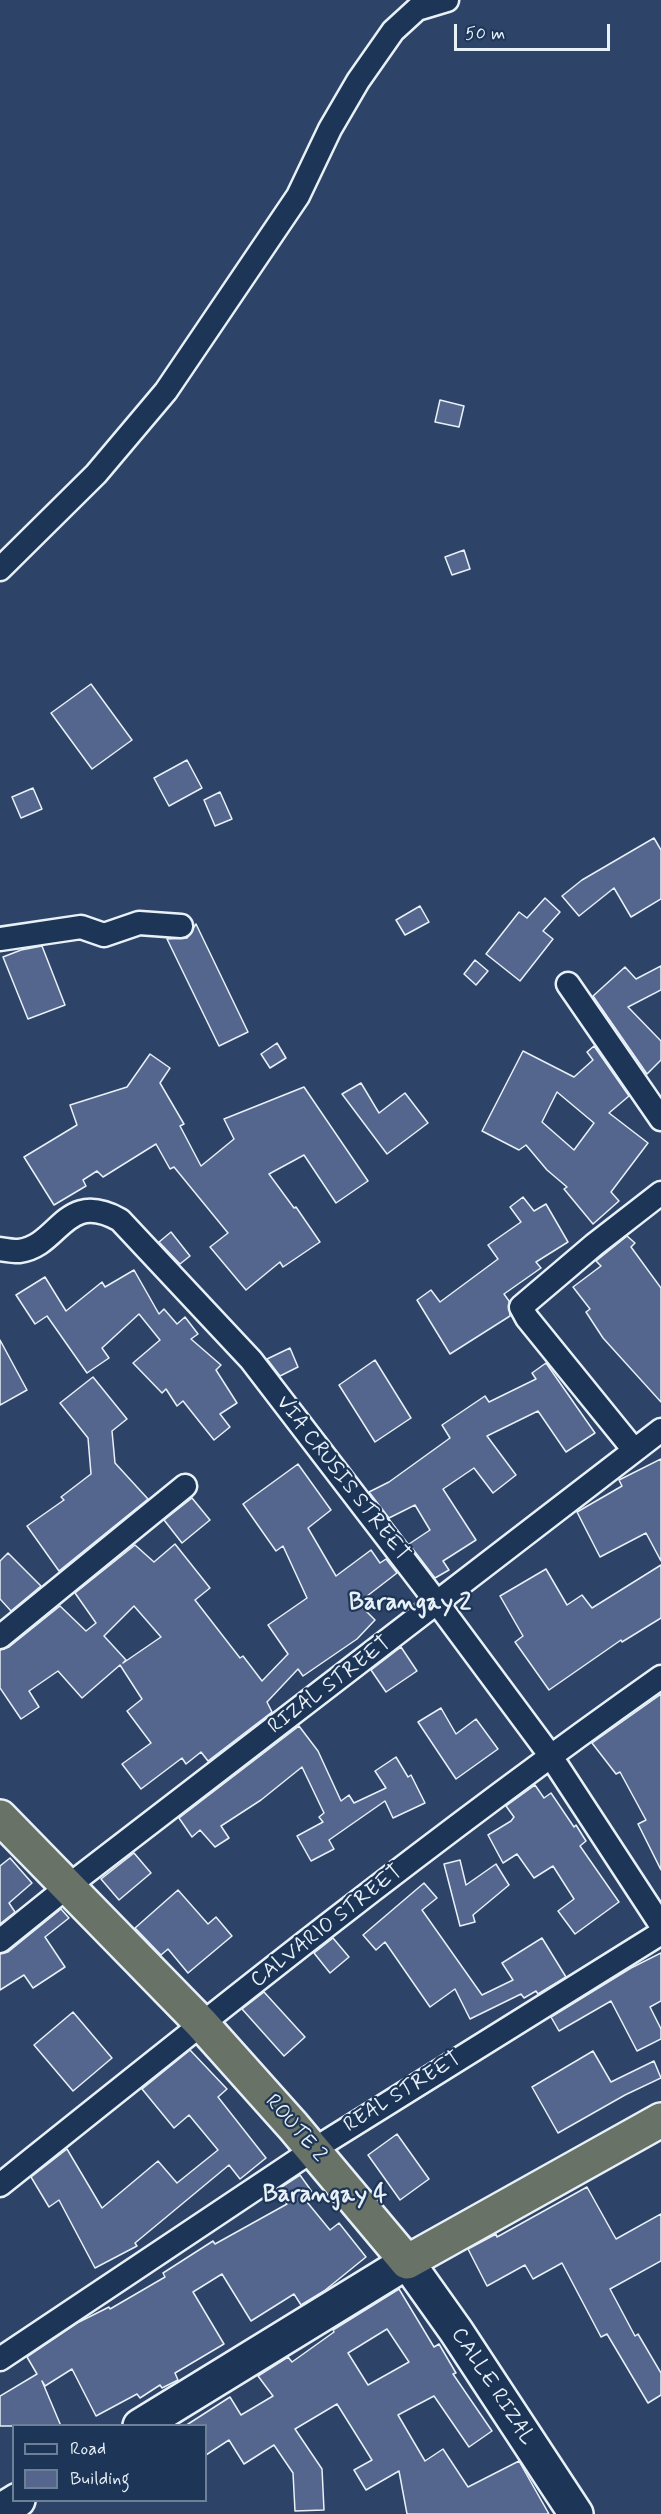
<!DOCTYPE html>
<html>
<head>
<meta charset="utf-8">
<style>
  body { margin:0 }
  #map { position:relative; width:661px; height:2514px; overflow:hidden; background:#2d4367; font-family:Mynerve,sans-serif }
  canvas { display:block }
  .legend { position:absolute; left:12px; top:2424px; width:195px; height:78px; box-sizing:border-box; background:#1d3557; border:2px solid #6e8097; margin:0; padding:8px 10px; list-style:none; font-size:18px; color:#e8f1f8 }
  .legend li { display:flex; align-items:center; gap:12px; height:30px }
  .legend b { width:30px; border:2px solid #6e8097 }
  .scale { position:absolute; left:454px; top:24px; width:156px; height:27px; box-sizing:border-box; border:3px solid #e8f1f8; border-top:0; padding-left:8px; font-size:18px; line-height:21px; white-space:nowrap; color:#e8f1f8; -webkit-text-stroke:4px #1d3557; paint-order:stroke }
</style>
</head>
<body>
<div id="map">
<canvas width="661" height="2514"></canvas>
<ul class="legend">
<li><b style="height:8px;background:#1d3557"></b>Road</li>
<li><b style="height:16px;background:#54668d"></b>Building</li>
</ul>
<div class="scale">50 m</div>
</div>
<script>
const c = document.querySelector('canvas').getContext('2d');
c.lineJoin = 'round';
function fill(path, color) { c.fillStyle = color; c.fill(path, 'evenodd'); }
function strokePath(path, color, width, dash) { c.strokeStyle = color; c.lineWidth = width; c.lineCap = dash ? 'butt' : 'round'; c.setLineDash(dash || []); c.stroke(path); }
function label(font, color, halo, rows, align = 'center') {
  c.font = font + ' Mynerve,sans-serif'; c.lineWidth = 4.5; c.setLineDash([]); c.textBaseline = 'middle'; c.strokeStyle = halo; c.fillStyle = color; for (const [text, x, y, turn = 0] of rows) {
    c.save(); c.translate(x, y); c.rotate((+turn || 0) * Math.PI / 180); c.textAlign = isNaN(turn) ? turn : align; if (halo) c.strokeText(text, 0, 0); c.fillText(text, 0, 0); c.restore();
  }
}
const building = new Path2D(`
  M440 400 464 406 459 427 435 422Z
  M464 550 470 569 452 575 445 557Z
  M91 684 132 740 92 769 51 713Z
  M187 760 202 788 169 806 154 778Z
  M33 788 42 809 21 818 12 797Z
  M220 792 232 819 215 826 204 800Z
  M654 838 661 850V899L631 917 614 888 579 916 562 896 582 880Z
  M545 898 560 912 543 931 553 939 520 981 486 954 519 912 527 918Z
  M420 906 429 922 405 935 396 920Z
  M196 924 248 1032 219 1046 167 939 187 938Z
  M42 946 65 1005 28 1019 3 957 21 950Z
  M475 960 488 971 476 985 464 974Z
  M661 966V990L628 1007 661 1041V1060L647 1074 593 996 625 967 636 979Z
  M277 1043 286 1058 270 1068 261 1054Z
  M594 1046 629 1096 609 1113 648 1143 611 1192 619 1201 593 1224 564 1189 567 1187 547 1170 526 1145 519 1150 482 1131 523 1051 574 1077 593 1060 587 1052ZM557 1092 594 1123 574 1150 542 1122Z
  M150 1054 170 1068 160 1083 184 1124 180 1126 201 1166 234 1139 224 1119 304 1087 368 1181 336 1203 304 1155 269 1174 294 1208 296 1207 320 1242 283 1267 280 1262 246 1290 210 1247 228 1233 174 1167 170 1169 156 1144 103 1177 97 1171 83 1180 86 1186 54 1205 24 1157 77 1125 70 1105 127 1087Z
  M361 1083 379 1113 405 1093 428 1123 387 1154 342 1094Z
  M523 1197 534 1211 546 1204 568 1242 536 1262 541 1268 504 1294 509 1301 510 1316 450 1354 417 1300 431 1290 440 1302 498 1259 488 1245 521 1222 510 1207Z
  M171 1232 190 1256 180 1264 159 1242Z
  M627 1236 635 1243 631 1247 661 1288V1402L603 1338 586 1312 590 1309 573 1287 601 1266 596 1261Z
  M134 1270 159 1314 164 1309 177 1324 185 1317 198 1334 191 1339 221 1365 216 1370 237 1403 220 1414 230 1427 214 1440 183 1401 177 1406 166 1389 162 1393 133 1363 160 1340 139 1314 102 1348 109 1358 87 1373 47 1316 35 1324 16 1295 45 1277 66 1311 102 1282 105 1287Z
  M0 1340 27 1390 0 1405Z
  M290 1348 298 1367 280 1376 267 1359Z
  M375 1360 411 1418 375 1442 339 1385Z
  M546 1363 595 1433 566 1452 538 1411 487 1436 516 1475 493 1493 474 1468 443 1489 476 1540 443 1561 449 1570 435 1578 409 1544 430 1530 415 1505 389 1518 369 1492 389 1482 450 1438 442 1425 485 1396 489 1402 536 1379 532 1373Z
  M93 1377 127 1419 112 1431 115 1463 148 1499 59 1571 27 1526 64 1500 61 1497 91 1474 88 1438 60 1403Z
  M661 1459V1561L646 1533 600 1557 577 1512 622 1486 619 1480Z
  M298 1464 331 1510 308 1528 336 1576 371 1550 380 1563 386 1559 397 1573 358 1603 375 1620 357 1639 303 1676 298 1669 267 1702 272 1712 208 1761 201 1752 186 1764 182 1758 141 1789 122 1764 151 1743 127 1711 142 1699 120 1665 82 1698 58 1671 29 1691 39 1707 21 1719 0 1688V1650L9 1647 60 1606 86 1631 96 1623 75 1593 135 1545 154 1562 175 1544 210 1588 195 1600 240 1658 243 1656 262 1681 288 1654 268 1625 307 1598 283 1546 276 1551 243 1504ZM134 1606 161 1637 123 1663 126 1660 104 1636Z
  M192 1498 210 1520 182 1543 164 1520Z
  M8 1553 41 1586 11 1611 0 1599V1561Z
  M661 1565V1618L622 1642 621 1640 549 1690 515 1642 523 1636 500 1596 546 1569 567 1605 582 1595 592 1608Z
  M401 1647 417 1671 386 1692 371 1670Z
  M661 1694V1870L638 1824 646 1820 620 1772 616 1774 592 1743Z
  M441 1708 456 1734 476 1719 498 1749 456 1779 418 1722Z
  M299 1726 318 1751 341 1801 349 1795 354 1803 386 1788 375 1771 396 1757 408 1777 411 1775 425 1803 393 1818 385 1801 329 1840 334 1849 311 1861 297 1836 323 1822 319 1817 324 1813 302 1767 261 1800 221 1826 229 1838 215 1847 200 1830 192 1837 179 1818Z
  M535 1785 544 1798 551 1793 574 1827 576 1825 586 1841 580 1846 619 1902 575 1934 558 1911 574 1899 553 1866 534 1878 517 1854 503 1863 488 1835 511 1821 514 1817 506 1806Z
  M134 1853 151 1873 119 1900 101 1879Z
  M10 1858 32 1883 9 1903 15 1912 0 1924V1866Z
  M460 1860 466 1885 496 1864 509 1885 473 1915 475 1922 460 1926 444 1864Z
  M424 1883 437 1898 422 1910 482 1995 513 1980 502 1963 542 1938 566 1977 538 1994 536 1991 524 1998 521 1994 470 2019 455 1989 430 2007 385 1942 376 1950 363 1935Z
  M178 1890 208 1924 216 1917 232 1936 188 1973 168 1949 161 1955 135 1928Z
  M61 1909 69 1918 45 1937 65 1967 33 1988 24 1975 0 1990V1954L8 1952Z
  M333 1938 349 1957 330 1973 314 1953Z
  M661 1953V2001L650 2007 661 2029V2039L637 2051 611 2001 559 2031 551 2017 631 1968Z
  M264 1992 305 2037 284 2056 242 2009Z
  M73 2012 112 2058 73 2091 34 2045Z
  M190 2050 227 2089 218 2097 266 2158 240 2179 229 2165 135 2243 137 2246 95 2268 59 2200 49 2207 31 2177 67 2149 102 2208 158 2161 177 2183 218 2150 189 2115 174 2128 142 2089Z
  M593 2051 611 2082 654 2061 661 2078 625 2095 558 2133 532 2087Z
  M397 2134 429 2179 400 2200 368 2155Z
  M300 2175 315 2196 307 2202 330 2230 339 2223 366 2257 324 2291 301 2305 294 2294 251 2321 222 2274 193 2292 224 2344 175 2373 178 2380 162 2388 160 2385 140 2398 137 2394 96 2416 72 2369 45 2386 42 2381 61 2426H0V2396L37 2374 27 2357 79 2322 109 2307 110 2309 165 2277 163 2273 213 2241 215 2244 287 2204 277 2190Z
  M587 2187 616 2239 661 2214V2261L610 2289 635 2336 638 2334 661 2373V2395L648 2403 607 2334 601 2337 562 2263 533 2279 525 2265 487 2286 468 2249 496 2234 497 2237Z
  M399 2289 434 2347 439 2344 456 2373 453 2374 492 2431 469 2447 434 2396 398 2415 425 2461 443 2449 468 2487 519 2461 549 2514H407L399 2471 366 2490 354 2470 372 2460 337 2404 295 2429 322 2469 324 2510 295 2511 293 2473 274 2445 244 2464 229 2440 206 2455V2426H185L230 2397 241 2415 273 2396 258 2376 288 2357 292 2362 334 2332 333 2330ZM387 2329 409 2362 368 2385 348 2353Z`);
const minor = new Path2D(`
  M0 569 96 474 166 391 298 196 330 129 358 81 393 31 417 9 447 0
  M0 939 81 927 104 935 139 923 181 926
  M568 984 661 1119
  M0 1249C6 1250 13 1251 19 1251 60 1246 64 1189 120 1220L251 1360 438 1604 550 1755 661 1925
  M634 1450 527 1318 521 1307 594 1245 661 1193
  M0 1637 185 1486
  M0 1941 67 1887 661 1430
  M0 2185C217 2011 434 1837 661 1677
  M0 2359 313 2150 661 1933`);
const secondary = new Path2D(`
  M140 2426 407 2262 456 2331 576 2514
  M0 2511 18 2500`);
const trunk = new Path2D(`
  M0 1817 201 2023 293 2126 407 2262 661 2120`);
const streetNames = [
  ["VIA CRUSIS STREET",342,1479,52],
  ["RIZAL STREET",330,1686,-37],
  ["CALVARIO STREET",327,1927,-38],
  ["REAL STREET",403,2093,-32],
  ["ROUTE 2",295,2129,49],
  ["CALLE RIZAL",492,2387,57]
];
const quarterNames = [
  ["Barangay 2",410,1604],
  ["Barangay 4",325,2196]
];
fill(building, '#54668d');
strokePath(building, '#e8f1f8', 1.5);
strokePath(minor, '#e8f1f8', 27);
strokePath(secondary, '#e8f1f8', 38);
strokePath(trunk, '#e8f1f8', 38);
strokePath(minor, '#1d3557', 22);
strokePath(secondary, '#1d3557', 33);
strokePath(trunk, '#697266', 33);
label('21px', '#e8f1f8', '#1d3557', streetNames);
label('bold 24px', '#e8f1f8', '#1d3557', quarterNames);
</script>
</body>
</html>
